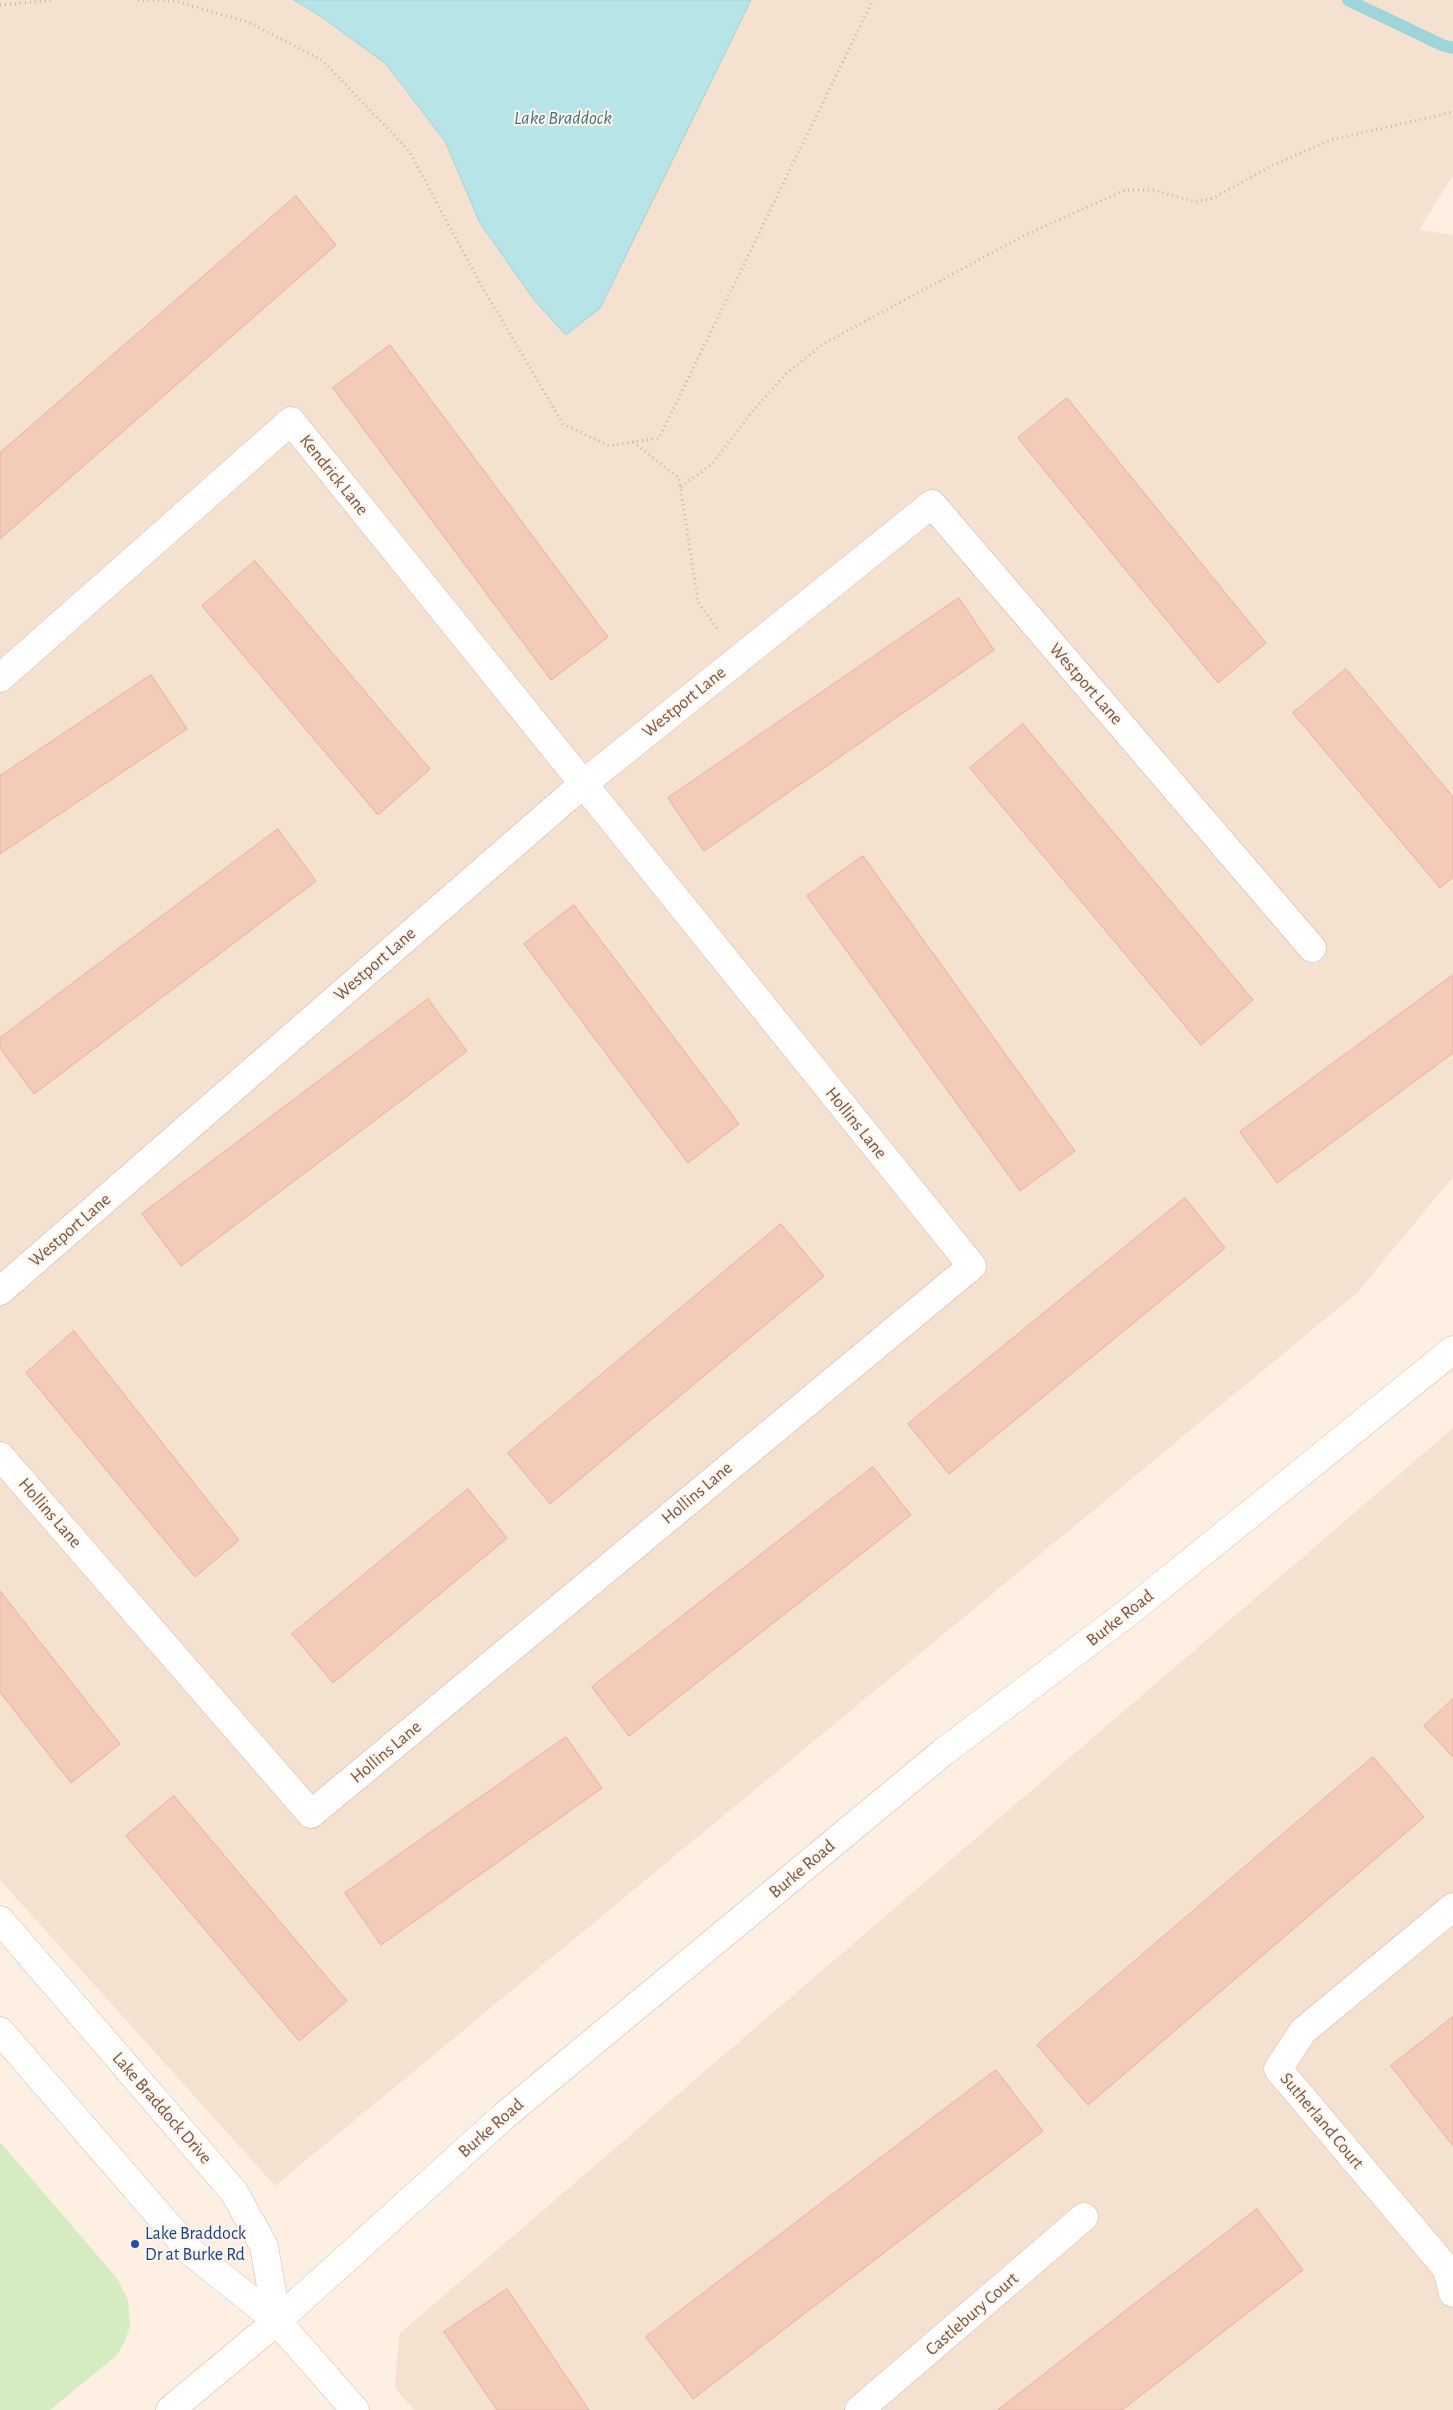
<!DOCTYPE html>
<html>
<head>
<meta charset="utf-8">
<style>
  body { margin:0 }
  canvas { display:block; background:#fdf0e2 }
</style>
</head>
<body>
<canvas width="1453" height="2410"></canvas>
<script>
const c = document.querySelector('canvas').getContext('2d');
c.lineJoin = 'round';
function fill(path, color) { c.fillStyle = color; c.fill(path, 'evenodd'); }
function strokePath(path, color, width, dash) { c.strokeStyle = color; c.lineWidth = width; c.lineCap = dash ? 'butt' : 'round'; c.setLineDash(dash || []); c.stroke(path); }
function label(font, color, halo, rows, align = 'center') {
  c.font = font + ' "Alegreya Sans",sans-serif'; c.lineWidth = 4; c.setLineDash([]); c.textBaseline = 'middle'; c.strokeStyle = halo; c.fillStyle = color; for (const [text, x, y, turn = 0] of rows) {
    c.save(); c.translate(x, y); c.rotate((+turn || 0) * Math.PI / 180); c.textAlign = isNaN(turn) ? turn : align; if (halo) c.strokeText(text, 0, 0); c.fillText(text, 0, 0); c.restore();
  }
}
const residential = new Path2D(`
  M0 0H1453V175L1419 230 1453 235V1177L1358 1292 275 2186 0 1880Z
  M1453 1428V2410H414L395 2388 399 2334Z`);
const green = new Path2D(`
  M0 2142 116 2277 128 2300 130 2326 125 2341 117 2355 50 2410H0Z`);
const water = new Path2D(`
  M294 0H751L600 308 566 335 535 301 480 223 445 141 386 64 322 17Z`);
const stream = new Path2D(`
  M1348 0 1442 45 1453 48`);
const building = new Path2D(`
  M296 196 336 245 0 539V453Z
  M390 345 608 637 551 680 333 388Z
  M1067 398 1266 643 1218 683 1018 438Z
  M255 561 430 769 378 815 202 606Z
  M959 598 994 650 704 851 668 798Z
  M1346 669 1453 797V877L1440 888 1293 713Z
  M151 675 187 729 0 854V776Z
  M1023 724 1253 1000 1201 1045 970 768Z
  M278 829 316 881 34 1094 0 1048V1038Z
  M863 856 1075 1151 1020 1191 807 896Z
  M574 905 739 1124 688 1163 524 944Z
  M1453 975V1053L1277 1183 1240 1132Z
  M428 999 467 1051 181 1266 142 1214Z
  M1185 1198 1225 1248 949 1474 908 1424Z
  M781 1224 824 1276 550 1504 508 1453Z
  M74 1331 239 1540 195 1577 26 1373Z
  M873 1467 911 1515 629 1736 592 1687Z
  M468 1489 507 1538 333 1683 292 1634Z
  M0 1591 120 1744 71 1783 0 1692Z
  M1453 1699V1757L1424 1726Z
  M566 1737 602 1788 381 1945 345 1893Z
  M1373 1757 1424 1817 1088 2105 1037 2045Z
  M174 1796 347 2001 299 2041 126 1836Z
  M1453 2017V2146L1391 2066Z
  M996 2070 1043 2131 693 2399 646 2337Z
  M1257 2209 1303 2270 1122 2410H998Z
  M507 2289 589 2410H497L444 2332Z`);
const path = new Path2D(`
  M138 0 175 1 248 22 322 60 409 151 480 283 563 424 609 446 659 438 873 0
  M0 5 53 0
  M633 442 679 478 698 602 718 630
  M681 487 712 464 751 413 786 374 823 344 1023 236 1125 190H1153L1196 202 1213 198 1273 165 1331 140 1453 112`);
const minor = new Path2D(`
  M0 678 291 421 972 1266 311 1814 0 1456
  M0 1291 583 784 932 504 1312 948
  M1453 1907 1303 2031 1278 2069 1447 2269 1453 2293
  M277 2321 355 2410
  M859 2410 1084 2217`);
const tertiary = new Path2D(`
  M0 1920 234 2192 264 2246 277 2321
  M0 2031 191 2252 277 2321`);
const secondary = new Path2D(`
  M170 2410 277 2321 504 2116 942 1753 1130 1611 1453 1350`);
const markers = [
  [135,2244,5,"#1a4fb4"]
];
const streetNames = [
  ["Kendrick Lane",334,475,51],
  ["Westport Lane",1086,684,49],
  ["Westport Lane",684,702,-39],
  ["Westport Lane",375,964,-41],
  ["Hollins Lane",856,1123,51],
  ["Westport Lane",70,1230,-41],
  ["Hollins Lane",697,1493,-40],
  ["Hollins Lane",50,1513,49],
  ["Burke Road",1120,1618,-38],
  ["Hollins Lane",386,1752,-40],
  ["Burke Road",802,1869,-40],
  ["Lake Braddock Drive",162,2108,49],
  ["Sutherland Court",1322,2121,50],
  ["Burke Road",491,2128,-41],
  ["Castlebury Court",972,2314,-41]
];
const transitNames = [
  ["Lake Braddock",145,2234],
  ["Dr at Burke Rd",145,2255]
];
const waterNames = [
  ["Lake Braddock",563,118]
];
fill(residential, '#f5e1d0');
fill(green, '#d5ebc0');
fill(water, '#b6e4e7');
strokePath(water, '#9cd5da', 1);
strokePath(stream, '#9cd5da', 12);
fill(building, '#f4cbb9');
strokePath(building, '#e7b099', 1);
strokePath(minor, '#d1b9ac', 29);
strokePath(tertiary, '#d1b9ac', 29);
strokePath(secondary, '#d4b8a8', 29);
strokePath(path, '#d8ae9c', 3, [1, 4]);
strokePath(minor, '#fff', 28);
strokePath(tertiary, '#fff', 28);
strokePath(secondary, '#fff', 28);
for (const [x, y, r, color] of markers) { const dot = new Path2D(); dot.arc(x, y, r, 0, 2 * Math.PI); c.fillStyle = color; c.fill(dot); strokePath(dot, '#fff5e9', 2); }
label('18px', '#765448', '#fff5e9', streetNames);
label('18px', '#164399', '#fff5e9', transitNames, 'left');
label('italic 19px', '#3b777c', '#fff5e9', waterNames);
</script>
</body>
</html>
